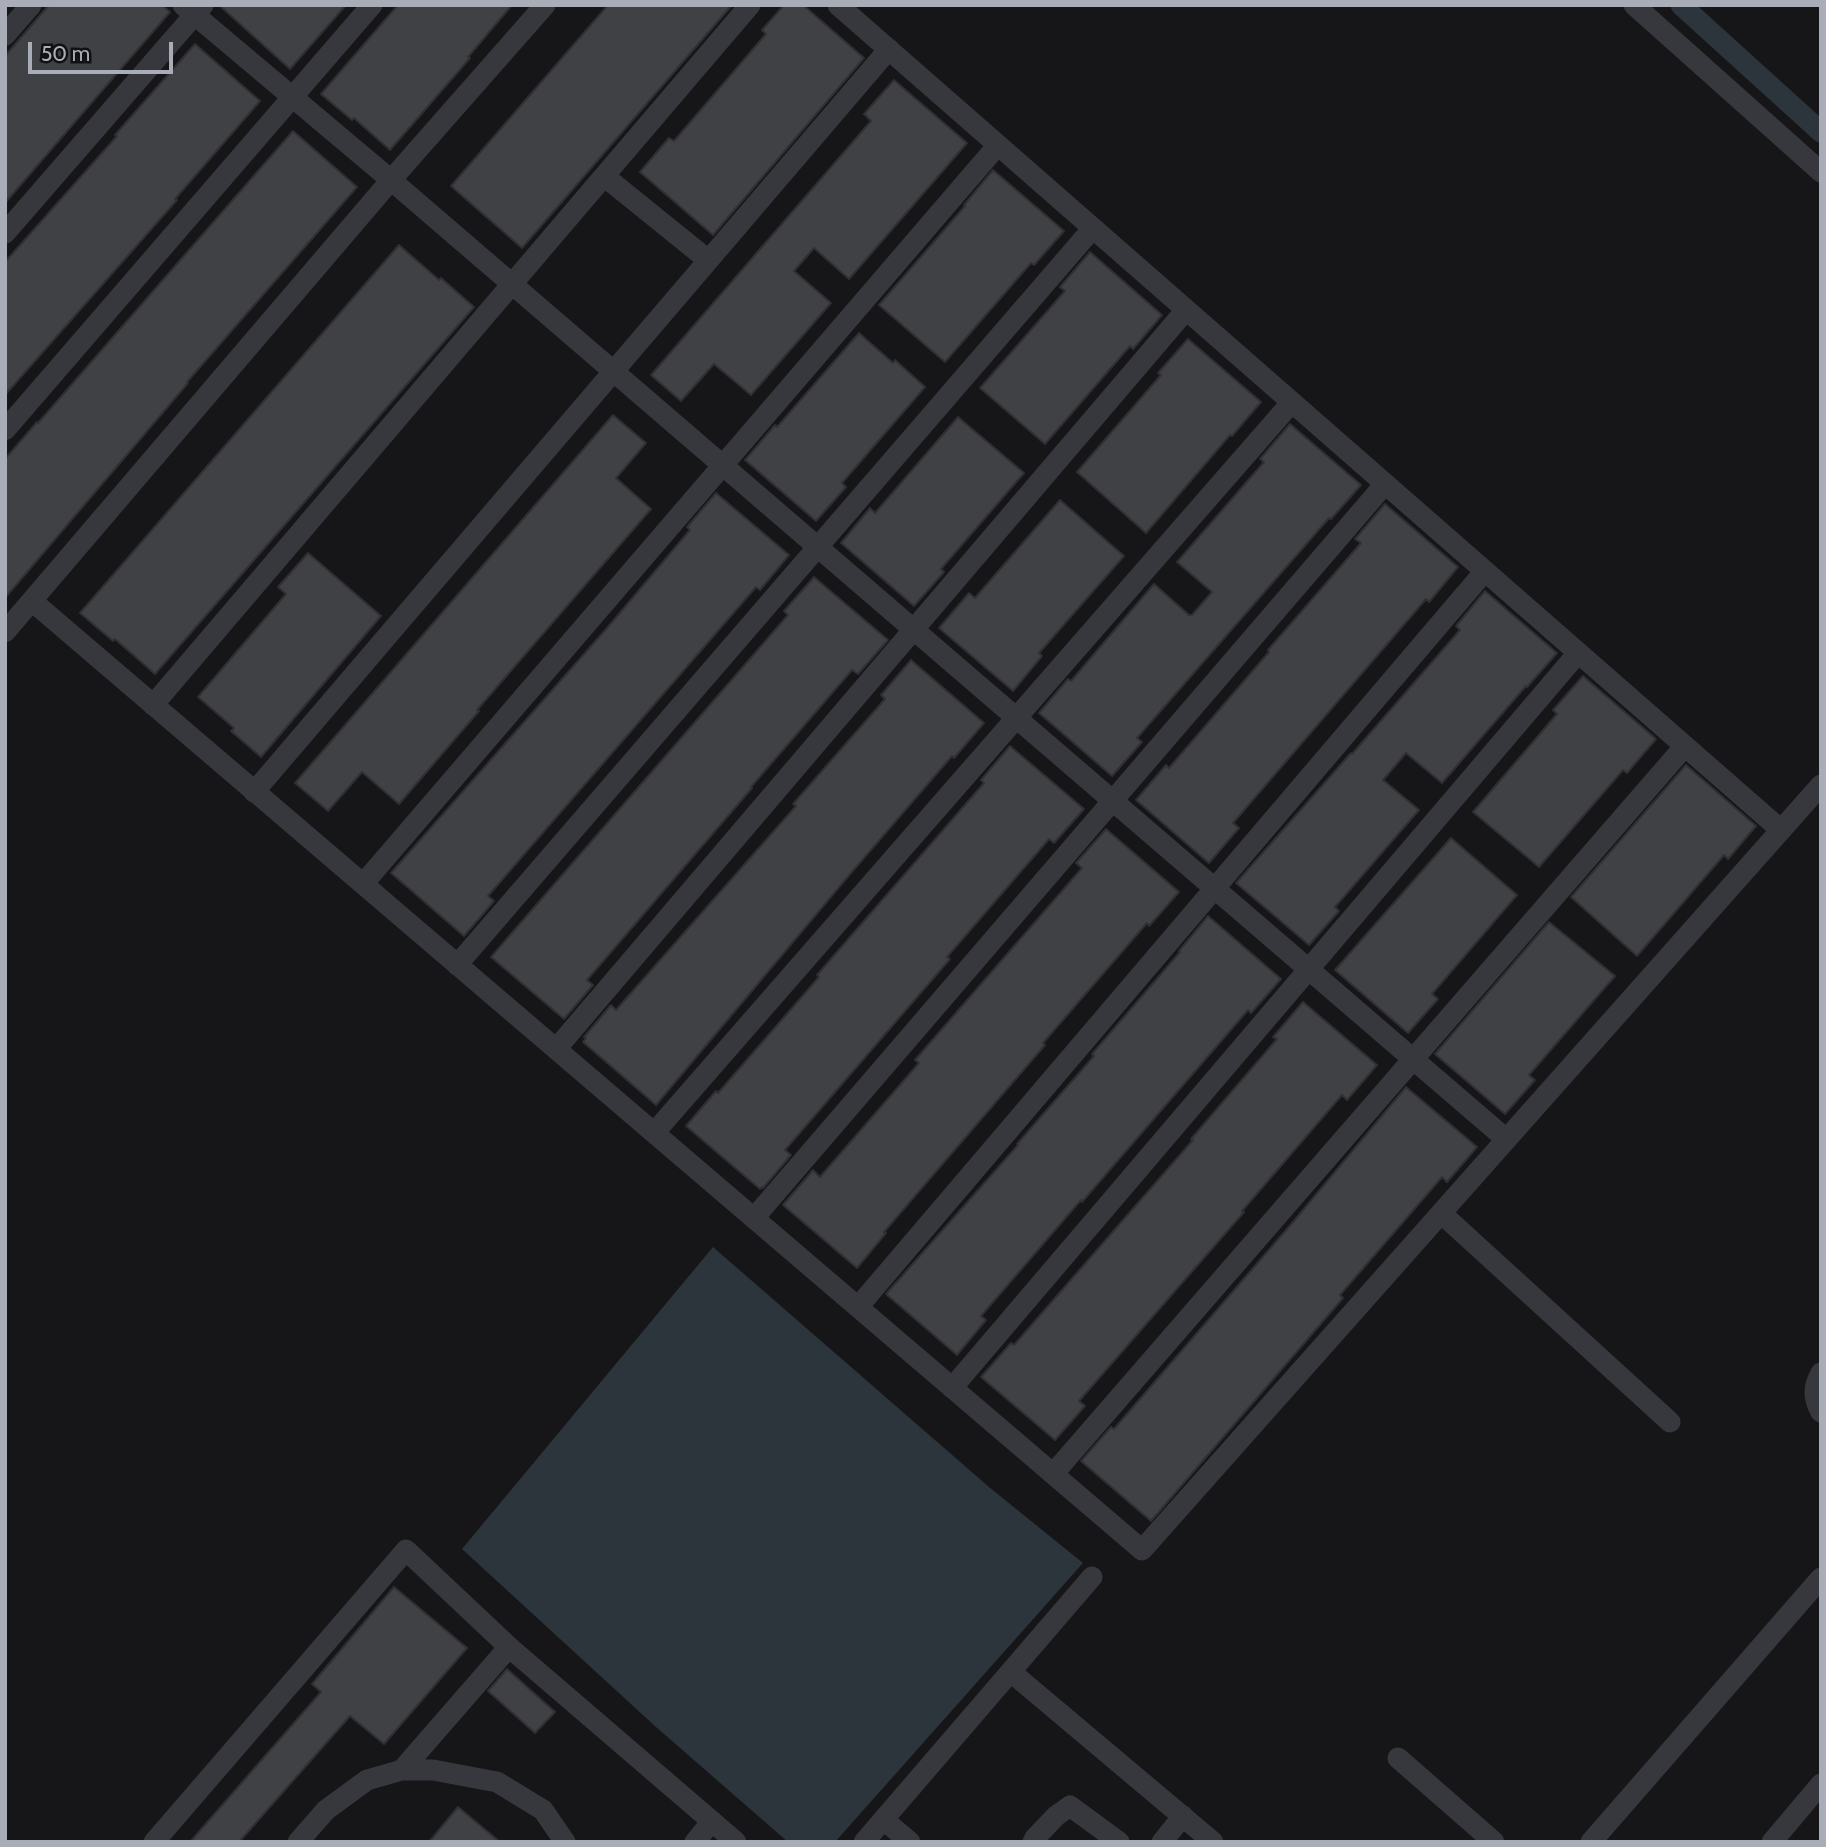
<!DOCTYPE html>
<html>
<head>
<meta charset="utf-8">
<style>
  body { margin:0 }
  #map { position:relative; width:1826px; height:1847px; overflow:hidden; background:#161618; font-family:Cabin,sans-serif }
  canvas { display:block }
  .frame { position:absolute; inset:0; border:7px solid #a8adb8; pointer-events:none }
  .scale { position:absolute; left:28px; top:42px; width:145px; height:32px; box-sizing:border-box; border:4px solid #a8adb8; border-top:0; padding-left:9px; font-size:21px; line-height:24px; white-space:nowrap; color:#a8adb8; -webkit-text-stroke:5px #111113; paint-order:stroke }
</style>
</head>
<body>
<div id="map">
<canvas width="1826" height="1847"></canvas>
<div class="frame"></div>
<div class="scale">50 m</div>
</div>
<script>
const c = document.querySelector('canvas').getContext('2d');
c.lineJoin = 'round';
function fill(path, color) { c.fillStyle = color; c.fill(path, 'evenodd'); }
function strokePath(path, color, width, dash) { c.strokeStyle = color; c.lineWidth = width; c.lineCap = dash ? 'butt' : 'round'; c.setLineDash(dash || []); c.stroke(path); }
const water = new Path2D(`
  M713 1247 989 1487 1083 1563 835 1842H788L656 1727 462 1549Z`);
const canal = new Path2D(`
  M1681 5 1821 132`);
const building = new Path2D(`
  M49 5H162L170 12 5 203V56Z
  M219 5H346L290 69Z
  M398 5H512L468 57 470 58 390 150 354 118 352 120 321 94Z
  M608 5H732L522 248 451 186Z
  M784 5H803L864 58 713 235 640 172 669 138 674 141 766 34 762 30Z
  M195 44 260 101 175 199 177 200 5 395V262L117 136 115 135Z
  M894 80 967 143 849 279 814 248 794 271 831 303 751 395 714 364 681 401 651 375 871 121 864 114Z
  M293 131 357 187 187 382 188 383 5 598V459L37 422 38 423Z
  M993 170 1064 231 1034 265 1031 263 945 362 879 305 965 206 964 205Z
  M399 245 439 280 441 278 474 307 155 674 115 639 113 641 80 613Z
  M1090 252 1162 315 1133 349 1130 346 1045 444 980 388 1065 291 1060 287Z
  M859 333 893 363 895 360 925 387 842 483 846 487 816 521 745 460 775 425 777 427Z
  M1188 339 1261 402 1232 436 1230 435 1146 533 1077 472 1161 375 1158 373Z
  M613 415 646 443 616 478 651 509 477 710 479 711 399 804 362 772 328 811 295 783Z
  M958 417 1024 473 941 569 944 572 914 606 841 543 870 508 875 513Z
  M1290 424 1361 485 1331 519 1329 518 1137 738 1142 742 1112 776 1039 713 1068 679 1071 681 1154 584 1189 615H1192L1212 592 1177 562 1264 462 1260 459Z
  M716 493 789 555 760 590 756 587 488 896 494 901 464 936 391 873 607 628 690 530 687 527Z
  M1060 500 1124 556 1039 653 1042 656 1013 691 939 628 969 593 975 598Z
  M1385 504 1458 567 1429 602 1426 599 1233 823 1239 828 1209 863 1136 800 1166 765 1169 768 1269 652 1268 650 1361 543 1355 539Z
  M308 553 381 616 261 757 231 731 234 728 198 697 286 594 278 587Z
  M814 577 888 640 858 674 852 670 751 787 752 788 587 980 593 985 564 1019 491 957 788 615 784 611Z
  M1485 591 1557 653 1527 687 1526 686 1442 783 1406 753 1383 780 1419 810 1335 907 1339 911 1309 945 1236 883 1351 753 1352 754 1460 630 1456 626Z
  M911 660 984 723 954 758 952 756 851 873 656 1105 583 1042 586 1038 584 1037 611 1005 616 1010 796 806 793 804 885 699 881 695Z
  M1583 676 1656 739 1627 773 1623 770 1539 867 1473 812 1557 714 1553 710Z
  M1010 746 1084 809 1054 843 1049 839 947 957 950 959 785 1150 791 1155 763 1188 762 1187 760 1189 686 1126 716 1091 718 1093 819 977 817 975 984 783 981 780Z
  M1686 765 1756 826 1728 859 1724 855 1637 956 1571 897Z
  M1106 829 1179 892 1149 926 1147 923 1043 1043 1045 1045 884 1232 886 1233 857 1268 783 1205 813 1170 820 1177 919 1063 915 1060 1082 868 1076 863Z
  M1451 838 1517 895 1432 994 1438 999 1408 1033 1335 970Z
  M1208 916 1281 979 1251 1013 1248 1010 1082 1202 1081 1200 981 1316 986 1320 957 1355 886 1294 1018 1145 1017 1144 1094 1056 1092 1054 1180 952 1179 951Z
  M1549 922 1615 976 1529 1075 1535 1080 1505 1114 1435 1054Z
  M1303 1002 1377 1065 1347 1100 1342 1095 1242 1211 1244 1212 1079 1401 1085 1406 1055 1440 981 1377 1011 1343 1014 1345 1193 1140 1191 1139 1277 1039 1273 1037Z
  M1406 1087 1477 1147 1447 1182 1442 1177 1340 1295 1343 1298 1151 1521 1081 1461 1111 1427 1114 1429 1293 1222Z
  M394 1587 467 1648 384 1744 350 1716 239 1842H190L321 1692 312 1684Z
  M507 1669 555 1712 535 1733 488 1691Z
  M458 1807 500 1842H429Z`);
const minor = new Path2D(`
  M183 5 391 180 1506 1139
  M838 5 1781 830
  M1634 5 1821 172
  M5 35 31 5
  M604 176 708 260
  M5 233 203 5
  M5 430 372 5
  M32 601 1142 1550 1821 785
  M5 632 391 180 545 5
  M153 705 750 5
  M254 792 889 49
  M363 884 998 145
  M457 965 1093 228
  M556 1049 1186 310
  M654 1133 1292 402
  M1441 1213 1670 1422
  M754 1218 1385 484
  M858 1307 1485 571
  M1821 1373C1813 1387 1813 1398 1821 1412
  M952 1388 1578 653
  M1053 1474 1685 746
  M1011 1672 1213 1842
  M1398 1758 1494 1842
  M402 1770H433L497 1782 543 1810 565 1842
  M884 1820 910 1842
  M154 1842 406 1550 509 1647 736 1842
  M298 1842 326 1810 367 1780 402 1770 509 1647
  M695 1842 712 1821
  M864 1842 1092 1577
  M1033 1842 1035 1838 1056 1816 1070 1806 1119 1842
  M1162 1842 1183 1816
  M1591 1842 1821 1578
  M1772 1842 1821 1784`);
fill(water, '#2c353c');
strokePath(canal, '#2c353c', 21);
fill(building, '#404145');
strokePath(building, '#303034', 2);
strokePath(minor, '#37383d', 21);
</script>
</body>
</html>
